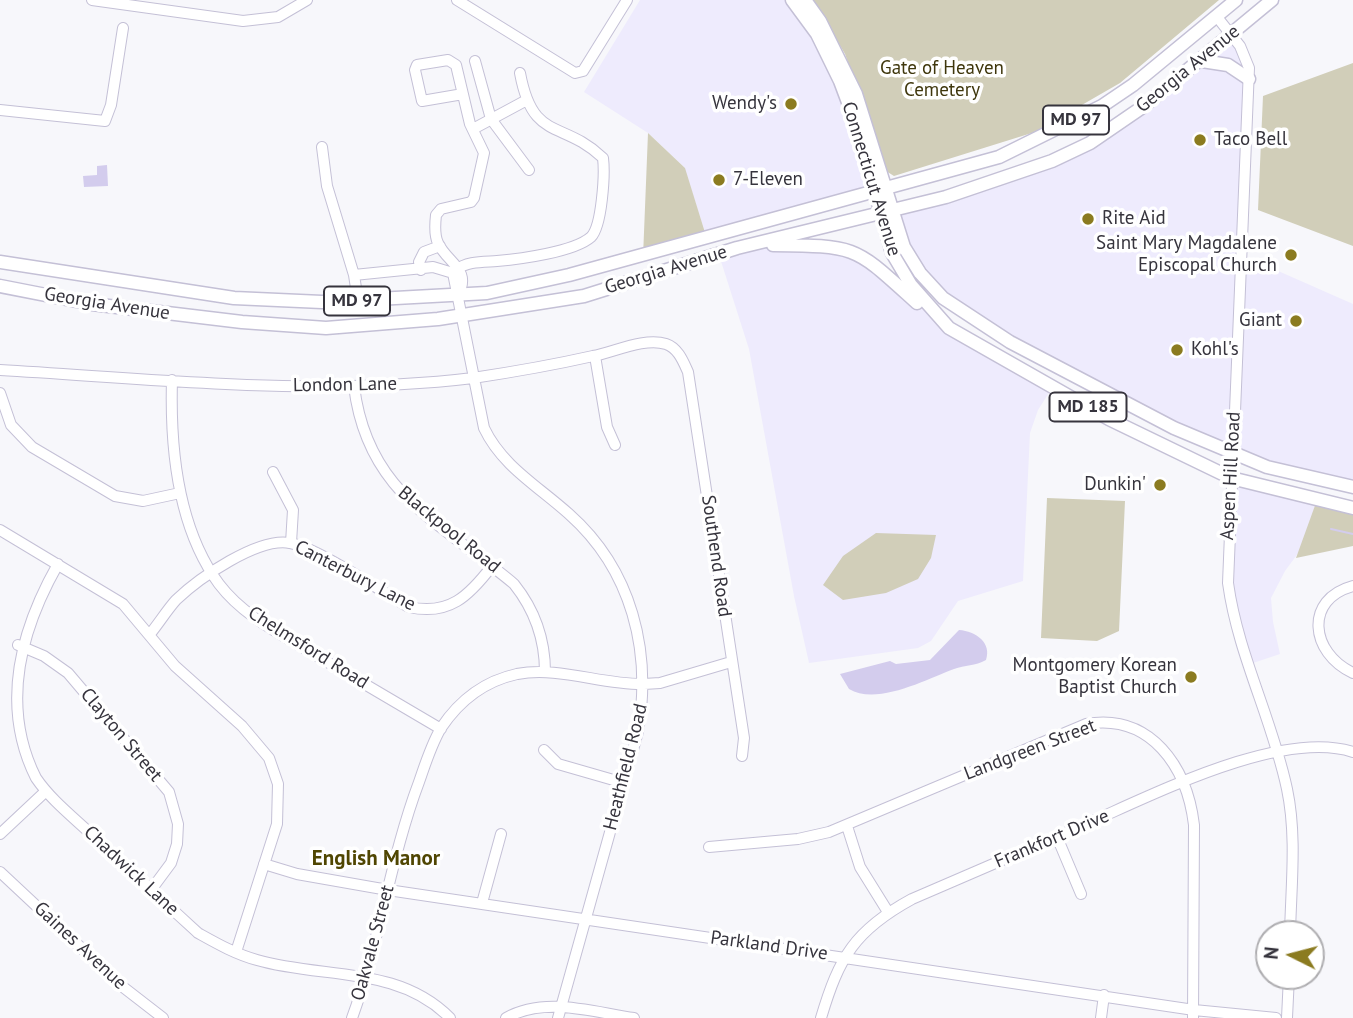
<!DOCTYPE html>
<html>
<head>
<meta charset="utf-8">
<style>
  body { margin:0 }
  #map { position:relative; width:1353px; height:1018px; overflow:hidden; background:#f7f7fb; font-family:"PT Sans",sans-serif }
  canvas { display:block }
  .north { position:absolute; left:1255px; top:920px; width:70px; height:70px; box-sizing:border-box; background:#fff; border:2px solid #afaeb1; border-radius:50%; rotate:276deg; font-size:19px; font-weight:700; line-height:28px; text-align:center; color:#36343d }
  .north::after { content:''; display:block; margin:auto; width:24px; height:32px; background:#8b7b20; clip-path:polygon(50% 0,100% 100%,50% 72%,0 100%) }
</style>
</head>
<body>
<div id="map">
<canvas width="1353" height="1018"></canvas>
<div class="north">N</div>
</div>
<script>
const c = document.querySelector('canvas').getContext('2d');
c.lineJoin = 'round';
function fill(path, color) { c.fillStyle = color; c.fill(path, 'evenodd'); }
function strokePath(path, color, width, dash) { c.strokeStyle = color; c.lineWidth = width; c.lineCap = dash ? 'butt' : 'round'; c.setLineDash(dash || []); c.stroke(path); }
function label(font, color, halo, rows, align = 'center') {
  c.font = font + ' "PT Sans",sans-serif'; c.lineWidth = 7; c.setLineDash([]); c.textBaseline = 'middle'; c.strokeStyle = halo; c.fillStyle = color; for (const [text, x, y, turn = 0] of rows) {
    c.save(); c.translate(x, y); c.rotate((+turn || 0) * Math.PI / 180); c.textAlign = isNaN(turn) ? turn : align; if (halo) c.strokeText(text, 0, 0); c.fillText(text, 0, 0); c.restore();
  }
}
const built = new Path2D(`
  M640 0H792L817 34 874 191 707 239 684 167 648 133 584 92Z
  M1232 35 1245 56 1242 255 1353 304V487L1267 467 1010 342 920 273 892 211 1090 143Z
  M751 245 841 247 930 314 1052 388 1038 410 1030 433 1023 581 958 601 931 641 918 648 809 663 794 596 749 349 719 255Z
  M1231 478 1317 500 1302 548 1285 571 1271 598 1273 622 1280 654 1247 665 1232 611Z`);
const green = new Path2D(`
  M813 0H1219L1120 83 1035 132 894 176 886 171 845 54Z
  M1353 63V246L1258 210 1263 96Z
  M648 133 685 168 707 239 643 257Z
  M1047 498 1125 501 1119 631 1097 641 1041 638Z
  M1317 500 1353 508V546L1296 558Z
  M876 533 936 535 931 558 918 579 886 593 843 600 823 585 843 556Z`);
const water = new Path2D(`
  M107 165 108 186 84 187 83 176 97 175V166Z
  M959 630C976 631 992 643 986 660 975 666 965 665 954 669 927 679 877 706 849 689L840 674 890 661 896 664 930 660Z`);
const stream = new Path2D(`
  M1331 529 1353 534`);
const minor = new Path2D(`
  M92 0 243 21 278 17 307 0
  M457 0 575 73 583 71 627 0
  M1217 17 1240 46 1249 68 1228 583C1238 655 1272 718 1287 789 1297 836 1291 886 1290 934
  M475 61 491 119 529 170
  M0 110 105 121 111 105 123 28
  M473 129 525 101
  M322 147 327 186 354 275 358 301
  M421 270 419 262 424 252 440 246
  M456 270C467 261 483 262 497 261 520 259 574 252 591 237 602 226 605 174 603 158 562 119 533 143 520 73
  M453 273 484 428C502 466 538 486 569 514 632 570 652 651 638 732L558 1018
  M354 275 433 267 453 273
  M458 295C472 269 447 263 438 243 434 235 435 224 436 215L441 209 471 202 474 198 484 153 470 124 456 65 448 60 417 65 415 70 422 101 463 94
  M595 356 607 427 615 445
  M0 370C157 379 316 397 473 378 513 372 553 365 593 356 614 352 645 337 666 344 678 348 683 361 688 372L744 738 742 756
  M172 380C170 448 177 527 219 584 244 617 283 635 317 656 358 680 400 705 441 729
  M354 386C367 493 439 521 514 584 534 609 545 640 545 672
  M0 393 11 425 32 447 115 496 143 501 180 493
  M273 472 293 510 291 543
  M0 530 123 604 175 666 242 726 269 758 278 784 277 824 236 952
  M58 564C20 631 0 706 36 778 51 800 73 817 92 835 127 868 162 900 198 933 216 943 235 954 257 960 322 979 398 965 450 1018
  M1353 586C1304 599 1310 653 1353 673
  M150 634C159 623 167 610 176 600 199 578 258 537 290 543 316 547 382 592 409 607 449 616 469 596 492 566
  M18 645 44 656 68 673 169 792 178 824 177 844 171 863 151 890
  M544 750 558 764 624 783
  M847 826 860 867 888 912
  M0 834 46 791
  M1057 837 1081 894
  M709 847 798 839 829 832 1086 724C1151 713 1187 767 1194 825L1193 1018
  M264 864 297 874 388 890 1194 1010 1276 1018
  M0 872 123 987 163 1018
  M482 903 501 834
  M352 1018C380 941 390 859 419 782 425 765 431 745 441 728 459 701 485 681 517 674 559 666 602 685 644 684L660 683 731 662
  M506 1018C545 996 592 1012 634 1018
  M821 1018C839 957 855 930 912 899 968 875 1024 851 1079 827 1147 798 1280 728 1353 752
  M1101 1018 1104 995
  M1287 1018 1289 976`);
const major = new Path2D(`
  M792 0 817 34 840 81 855 121 892 253 911 285 949 328 1109 419 1231 478 1353 508
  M805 0 820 21 856 94 904 247 920 273 943 298 1010 342 1174 428 1267 467 1353 487
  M1202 61 1228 65 1249 79
  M773 245C859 246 854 246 917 303
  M0 262 234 298 322 302 487 293 569 275 999 157 1102 106 1133 85 1236 0
  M0 286 92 304 242 322 326 328 438 319 584 296 737 248 946 197 1052 161 1090 143 1144 106 1272 0`);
const markers = [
  [791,104,7,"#8b7b20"],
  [1200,140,7,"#8b7b20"],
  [719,180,7,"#8b7b20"],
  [1088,219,7,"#8b7b20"],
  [1291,255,7,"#8b7b20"],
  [1296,321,7,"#8b7b20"],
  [1177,350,7,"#8b7b20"],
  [1160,485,7,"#8b7b20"],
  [1191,677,7,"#8b7b20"]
];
const shields = [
  [1076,120,66],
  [357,301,66],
  [1088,407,77]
];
const shieldNames = [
  ["MD 97",1076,120],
  ["MD 97",357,301],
  ["MD 185",1088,407]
];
const parkNames = [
  ["Gate of Heaven",942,69],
  ["Cemetery",942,91]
];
const streetNames = [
  ["Georgia Avenue",1188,69,-39],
  ["Connecticut Avenue",871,179,73],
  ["Georgia Avenue",666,270,-17],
  ["Georgia Avenue",107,304,9],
  ["London Lane",345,385,-1],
  ["Aspen Hill Road",1231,476,-87],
  ["Blackpool Road",449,530,39],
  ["Southend Road",716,556,82],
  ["Canterbury Lane",355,576,27],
  ["Chelmsford Road",308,648,32],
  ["Clayton Street",121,735,50],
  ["Landgreen Street",1030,750,-21],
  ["Heathfield Road",626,767,-76],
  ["Frankfort Drive",1052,839,-23],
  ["Chadwick Lane",131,871,43],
  ["Oakvale Street",373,943,-75],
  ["Gaines Avenue",80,946,43],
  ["Parkland Drive",769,946,8]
];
const poiNames = [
  ["Wendy's",777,104],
  ["Taco Bell",1214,140,"left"],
  ["7-Eleven",733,180,"left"],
  ["Rite Aid",1102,219,"left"],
  ["Saint Mary Magdalene",1277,244],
  ["Episcopal Church",1277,266],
  ["Giant",1282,321],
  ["Kohl's",1191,350,"left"],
  ["Dunkin'",1146,485],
  ["Montgomery Korean",1177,666],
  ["Baptist Church",1177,688]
];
const neighbourhoodNames = [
  ["English Manor",376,859]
];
fill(built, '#eeebfd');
fill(green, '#d1ceb9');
fill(water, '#d3cced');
strokePath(stream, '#d3cced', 2);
strokePath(minor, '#c4c0d6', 12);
strokePath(major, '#c4c0d6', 15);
strokePath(minor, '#fff', 10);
strokePath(major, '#fff', 12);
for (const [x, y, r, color] of markers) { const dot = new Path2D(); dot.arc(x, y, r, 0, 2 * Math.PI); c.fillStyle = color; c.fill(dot); strokePath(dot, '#fff', 2.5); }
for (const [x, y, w] of shields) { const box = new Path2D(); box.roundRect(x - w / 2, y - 14.5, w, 29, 5); c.fillStyle = '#fff'; c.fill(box); strokePath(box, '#36343d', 2); }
label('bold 18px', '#36343d', null, shieldNames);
label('19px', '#3f370d', '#fff', parkNames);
label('19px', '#36343d', '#fff', streetNames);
label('19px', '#36343d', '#fff', poiNames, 'right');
label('bold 21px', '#504602', '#fff', neighbourhoodNames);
</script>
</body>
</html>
